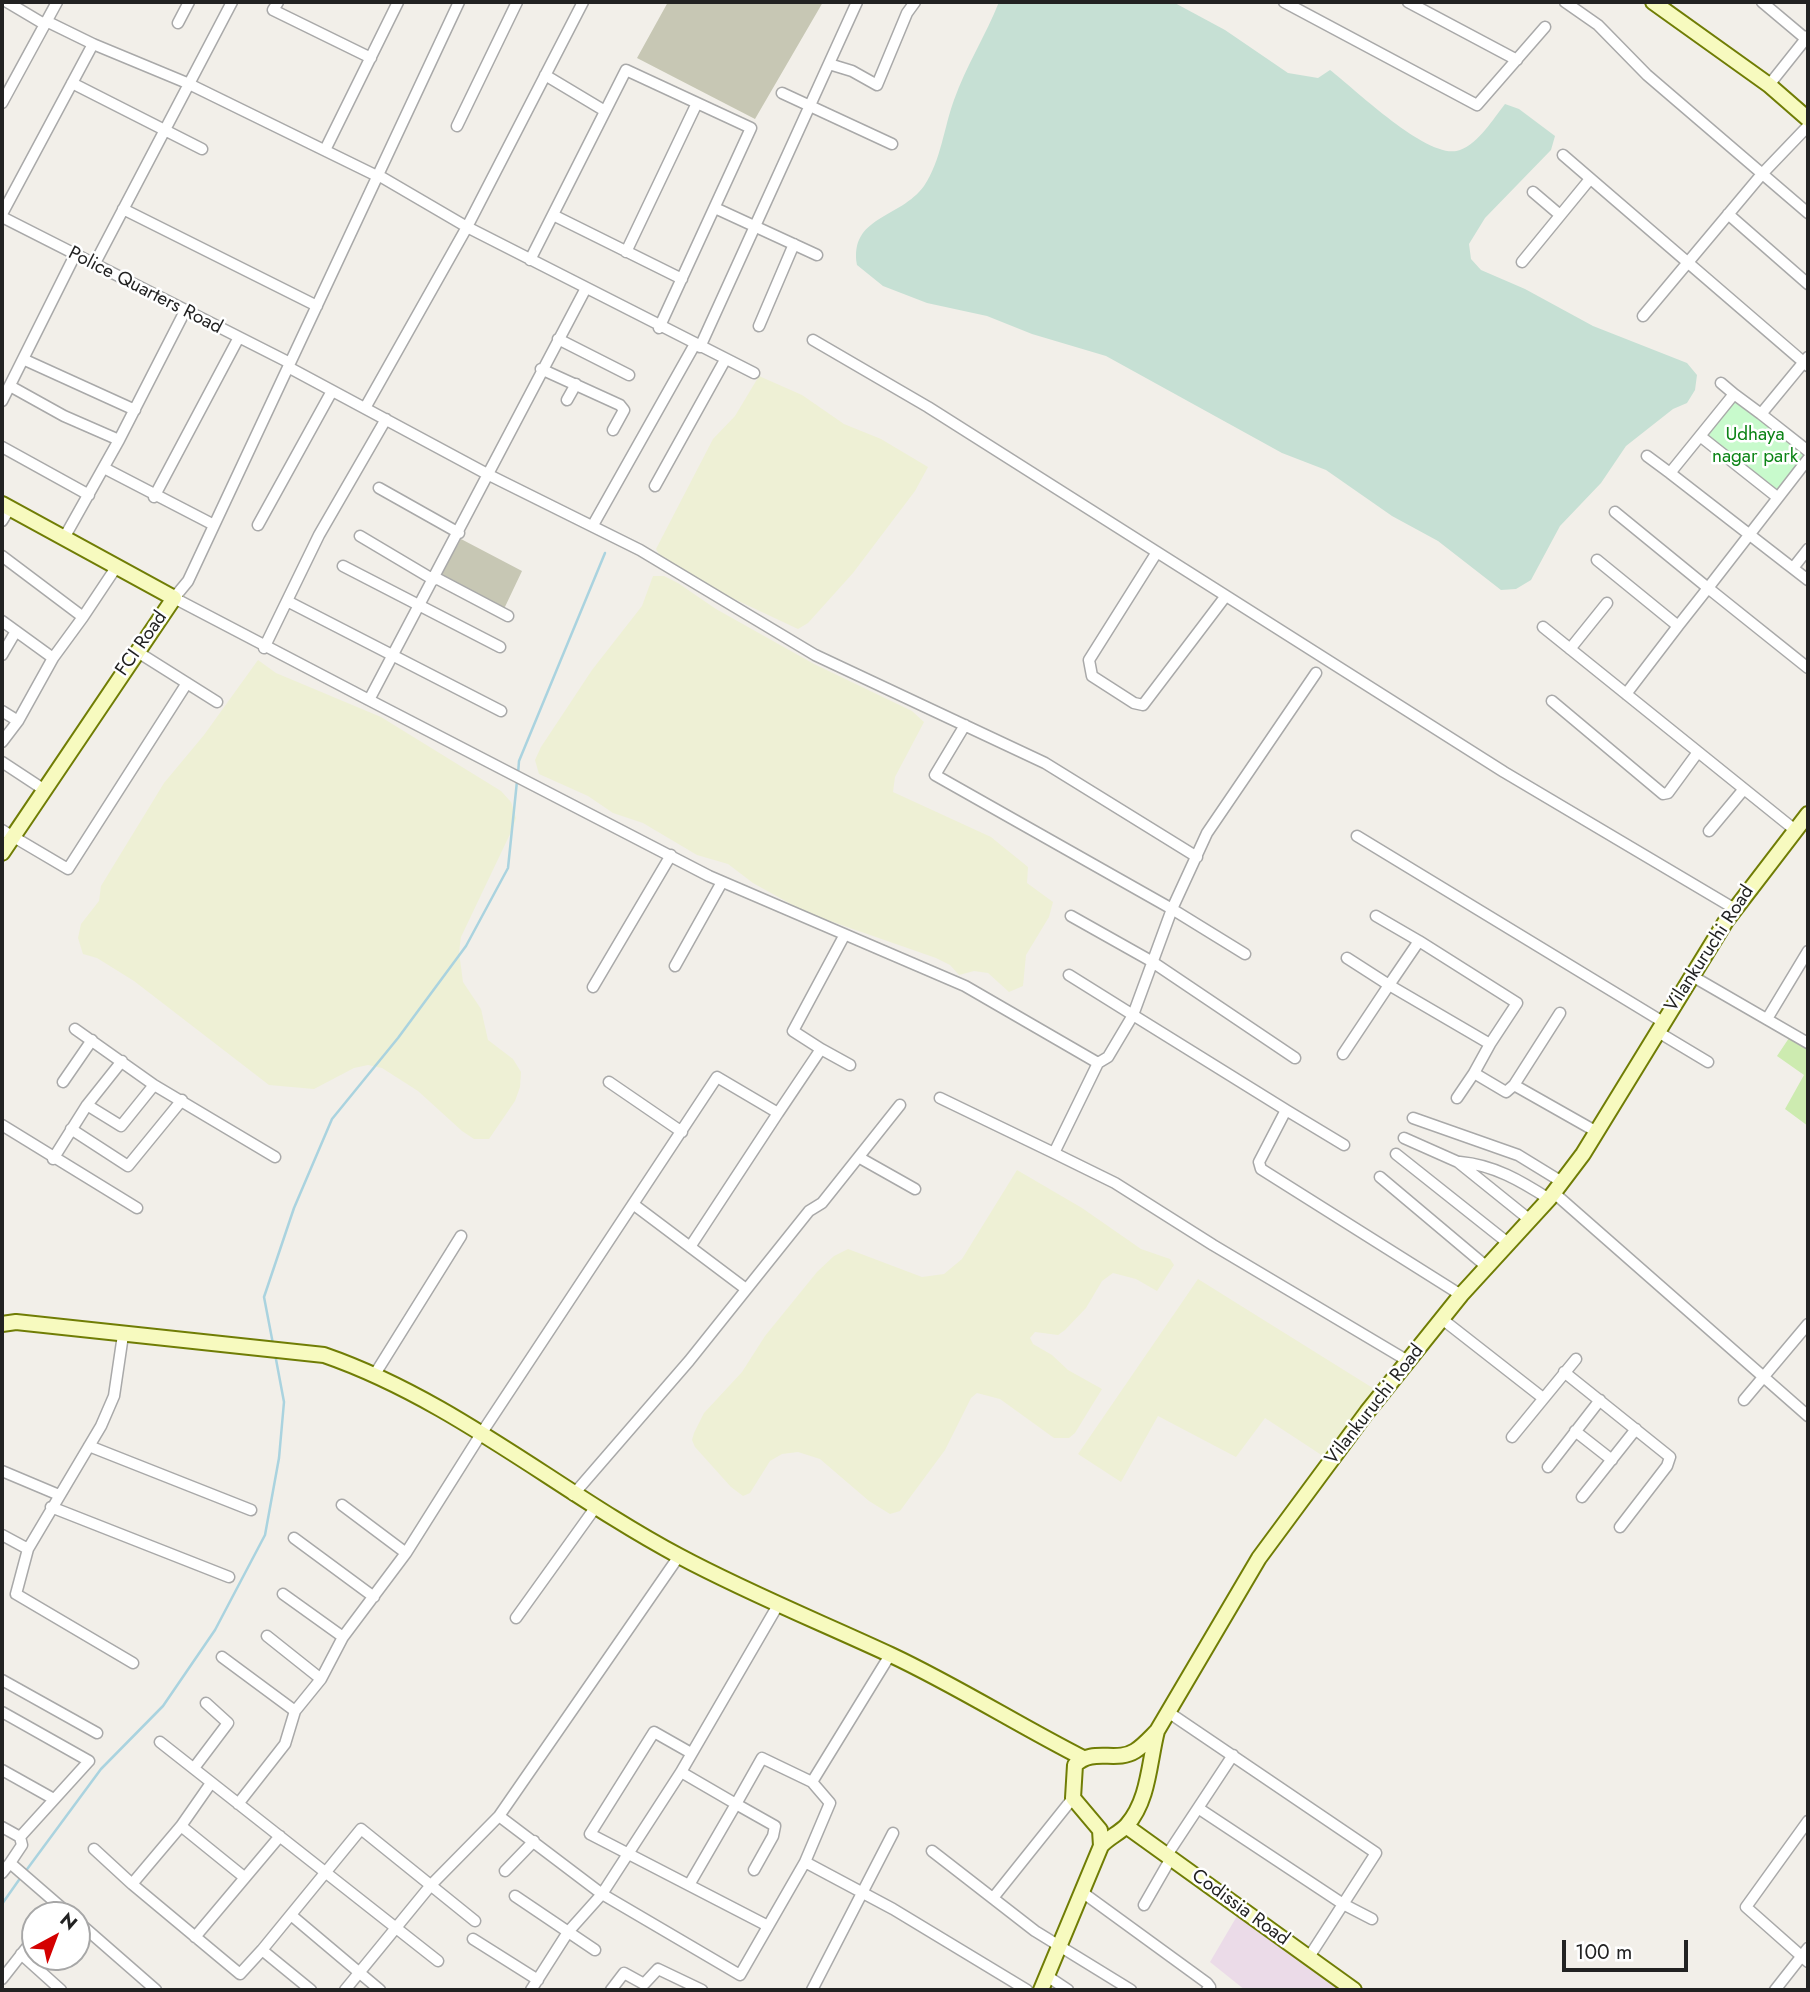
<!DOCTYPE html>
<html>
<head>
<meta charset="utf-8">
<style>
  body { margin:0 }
  #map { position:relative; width:1810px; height:1992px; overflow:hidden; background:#f2efe9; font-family:Jost,sans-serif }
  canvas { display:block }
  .frame { position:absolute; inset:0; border:4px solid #222; pointer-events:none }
  .north { position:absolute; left:21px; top:1901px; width:70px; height:70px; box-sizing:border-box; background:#fff; border:2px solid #a7a7a7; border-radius:50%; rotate:41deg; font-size:19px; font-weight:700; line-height:28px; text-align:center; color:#222 }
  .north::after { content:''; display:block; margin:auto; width:24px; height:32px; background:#d40000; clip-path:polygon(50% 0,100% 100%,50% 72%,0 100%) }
  .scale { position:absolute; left:1562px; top:1940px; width:126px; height:32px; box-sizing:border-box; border:4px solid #222; border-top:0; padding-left:9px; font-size:21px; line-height:24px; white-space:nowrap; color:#222; -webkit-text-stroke:5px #fff; paint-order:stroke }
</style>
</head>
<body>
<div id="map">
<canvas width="1810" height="1992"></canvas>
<div class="frame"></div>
<div class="north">N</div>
<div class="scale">100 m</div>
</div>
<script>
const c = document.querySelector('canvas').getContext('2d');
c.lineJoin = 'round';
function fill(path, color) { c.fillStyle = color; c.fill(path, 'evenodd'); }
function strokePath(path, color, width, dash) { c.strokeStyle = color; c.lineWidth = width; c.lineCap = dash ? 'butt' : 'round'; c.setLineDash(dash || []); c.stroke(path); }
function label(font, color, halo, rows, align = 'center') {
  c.font = font + ' Jost,sans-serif'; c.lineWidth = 5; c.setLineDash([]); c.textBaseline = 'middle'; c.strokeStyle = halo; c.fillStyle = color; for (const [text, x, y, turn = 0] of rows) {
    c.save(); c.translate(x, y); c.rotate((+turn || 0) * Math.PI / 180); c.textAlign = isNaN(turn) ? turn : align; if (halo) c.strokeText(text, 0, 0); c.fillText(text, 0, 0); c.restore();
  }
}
const industrial = new Path2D(`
  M1237 1916 1341 1990H1245L1210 1962Z`);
const construction = new Path2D(`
  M668 2H823L755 119 637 58Z
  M461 539 522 571 503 611 439 578Z`);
const farmland = new Path2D(`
  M759 376 802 395 844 424 881 439 928 467 915 491 853 573 808 623 798 629 713 589 660 556 656 549 713 439 735 416Z
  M653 576H664L678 583 716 609 814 664 912 711 924 722 895 777 893 792 991 837 1028 867 1027 883 1053 902 1049 917 1026 955 1023 986 1009 992 988 973 974 971 959 975 950 965 936 958 807 913 753 883 728 864 697 855 643 823 613 813 588 796 539 774 535 760 541 747 592 670 642 606Z
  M258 660 276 673 381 717 501 791 511 802 516 818 511 832 461 937 459 952 463 982 481 1009 488 1040 513 1059 521 1072 520 1087 515 1101 489 1139H474L462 1131 418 1091 382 1068 368 1065 354 1068 314 1089 269 1085 134 981 97 958 83 954 78 938 81 924 99 901 101 886 164 783 204 735Z
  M1017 1170 1082 1208 1141 1249 1170 1259 1174 1265 1157 1291 1136 1279 1113 1273 1102 1281 1086 1308 1065 1330 1058 1335 1035 1332 1030 1338 1033 1344 1052 1355 1068 1370 1102 1389 1075 1433 1069 1438H1054L1000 1399 977 1393 971 1398 945 1450 900 1511 890 1514 869 1501 820 1459 798 1452 782 1454 770 1461 750 1493 743 1496 731 1487 695 1447 692 1440 694 1433 704 1413 742 1372 765 1336 817 1272 834 1256 848 1249 922 1277 944 1274 962 1259Z
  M1198 1279 1376 1390 1326 1458 1265 1418 1236 1457 1158 1416 1121 1482 1078 1454Z`);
const grass = new Path2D(`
  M1789 1038 1808 1049V1126L1785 1109 1804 1075 1777 1056Z`);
const wetland = new Path2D(`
  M999 2H1173L1225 30 1288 73 1318 78 1330 70C1356 90 1430 162 1460 150 1479 143 1493 119 1505 104L1519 109 1555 136 1551 150 1485 218 1469 244 1471 259 1481 270 1525 289 1593 326 1687 363 1697 375 1695 390 1687 403 1673 409 1626 446 1601 483 1560 526 1531 580 1516 589 1501 590 1438 541 1392 516 1326 470 1282 453 1106 356 1032 334 987 316 927 303 883 286 857 265C849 216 900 219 924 186 941 161 944 127 954 100 966 66 986 35 999 2Z`);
const park = new Path2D(`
  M1735 399 1807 457 1777 493 1703 435Z`);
const stream = new Path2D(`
  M518 774 519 761 605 553
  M273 1344 264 1297 294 1208 332 1119 398 1038 466 946 508 868 517 781
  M25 1872 101 1769 163 1706 215 1630 265 1535 279 1458 284 1402 275 1354
  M2 1904 21 1877`);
const street = new Path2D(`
  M7 2 44 24
  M278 2 273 10 371 58
  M459 2 188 581 174 598 369 700 586 288
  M1284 2 1477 105 1545 27
  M1408 2 1517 60
  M1565 2 1598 25 1647 75 1808 213
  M1762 2 1806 39
  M46 21 93 44 187 83 377 176
  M178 23 189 2
  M829 64 852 71 877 85 907 13 915 2
  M545 75 605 111
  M72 83 202 149
  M1769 85 1808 36
  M782 93 892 144
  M2 103 57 2
  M457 126 517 2
  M325 150 398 2
  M1563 155 1808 366
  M378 175 467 227 754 373
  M1533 192 1560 215
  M715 208 817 255
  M123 209 317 306
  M2 214 93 44
  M1728 214 1808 284
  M553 215 682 279
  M2 217 290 363
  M626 252 697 103
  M530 260 626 70 751 128 659 328
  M1522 262 1590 179
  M94 265 232 2
  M1643 316 1762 174 1808 126
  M759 326 794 244
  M558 339 629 375
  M813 340 928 407 1504 772 1735 909
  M700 347 857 2
  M1808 357 1761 414 1808 451
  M25 360 135 410
  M288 367 489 475 640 550 815 655 1045 763 1197 857
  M541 369 620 405 624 410 613 430
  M1721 383 1734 394
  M10 386 64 416 119 440 64 538
  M567 400 576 384
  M2 401 75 255
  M365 408 467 227 583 2
  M1761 414 1734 394 1670 473 1808 580
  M1700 436 1777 497
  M119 440 185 311
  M2 447 89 495
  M1647 456 1670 473
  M1808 459 1708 588 1808 668
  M104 468 214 525
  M655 486 725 360
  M379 488 459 533
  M154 497 238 339
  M2 521 10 508
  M258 525 332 391
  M593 525 695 344
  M360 536 434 580
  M1157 552 1089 660 1092 676 1134 703 1143 705 1225 597
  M2 556 83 617 53 658 18 721 2 742
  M1597 560 1678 626 1708 588 1615 512
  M343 566 500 647
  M1793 568 1808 549
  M436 578 508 616
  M287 601 501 711
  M83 617 117 566
  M2 621 53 658
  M1543 627 1795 830
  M264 648 319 535 386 419
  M1570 649 1607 603
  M136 651 217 702
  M2 655 16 631
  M1626 694 1678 626
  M369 700 709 876 965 986 1098 1063 1054 1153 1115 1183 1213 1245 1408 1361
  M1552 701 1663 794 1668 793 1698 752
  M2 711 18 721
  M965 725 935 775 1172 909 1245 954
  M2 762 43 789
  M2 830 68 869 187 683
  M1709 831 1744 789
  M1357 836 1663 1022
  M1071 916 1151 961 1295 1058
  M1376 916 1419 941
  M675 966 722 882
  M1069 975 1133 1015 1172 909 1207 833 1316 673
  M1692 976 1808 1043
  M593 987 671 855
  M1767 1019 1808 951
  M75 1029 154 1085 275 1157
  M1658 1032 1708 1062
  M1490 1044 1517 1003 1419 941 1389 985 1490 1044 1474 1073 1506 1092 1514 1085 1597 1132
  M821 1049 850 1065
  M1343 1054 1389 985 1347 958
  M1098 1063 1108 1057 1133 1015 1286 1110 1259 1162 1261 1169 1461 1295
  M63 1082 92 1040
  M609 1082 682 1132
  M1514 1085 1560 1013
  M940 1098 1054 1153
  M1457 1098 1474 1073
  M87 1105 121 1126 154 1085
  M1286 1110 1344 1145
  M1413 1118 1518 1155 1562 1182
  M2 1125 137 1208
  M71 1129 128 1166 182 1100
  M1404 1138 1458 1162 1530 1220
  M1396 1154 1508 1243
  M860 1158 915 1189
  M53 1159 87 1105 122 1061
  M1460 1162C1494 1165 1521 1181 1549 1199
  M1380 1177 1487 1267
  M1553 1192 1808 1416
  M633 1204 746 1289
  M690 1247 778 1113
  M1442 1319 1543 1398
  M1564 1372 1670 1457 1667 1466 1620 1527
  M375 1374 461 1236
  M1744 1400 1808 1324
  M1575 1431 1612 1460
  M1512 1437 1576 1359
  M89 1446 251 1510
  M1548 1467 1600 1400
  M2 1471 59 1495
  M573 1495 689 1361 809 1211 822 1203 900 1105
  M1582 1497 1636 1429
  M342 1505 406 1553
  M51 1507 229 1577
  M2 1535 28 1549 101 1426 114 1396 123 1335
  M294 1538 374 1597
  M28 1549 16 1594 133 1663
  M679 1556 499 1816 602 1894 740 1975 805 1862 830 1803 812 1782 890 1655
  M283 1594 343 1637
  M516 1618 595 1508
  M267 1636 321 1679
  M222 1657 295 1711
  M2 1680 97 1733
  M2 1712 89 1761 20 1837
  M1168 1712 1376 1853 1309 1957
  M160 1742 438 1961
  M691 1753 654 1732 590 1834 768 1926
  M194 1768 228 1723 206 1703
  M2 1770 52 1798
  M681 1772 736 1804 762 1758 812 1782
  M211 1783 181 1826 132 1884 240 1974 262 1950
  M238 1804 285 1744 295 1711 321 1679 343 1637 406 1553 481 1434 717 1077 778 1113 821 1049 793 1031 844 936
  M1198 1808 1343 1904 1372 1919
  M1808 1821 1746 1907 1808 1962
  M181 1826 244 1877
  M2 1827 20 1837 22 1845 10 1863
  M94 1849 132 1884
  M932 1851 1035 1931 1131 1990
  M1167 1855 1233 1755
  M805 1862 893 1909 1027 1990
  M505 1871 534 1841
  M2 1873 10 1863 70 1915
  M689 1885 736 1804 775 1826 773 1836 754 1870
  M1082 1892 1207 1983 1210 1987 1207 1990
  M515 1896 595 1950
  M993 1898 1073 1798
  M1144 1905 1171 1858
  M52 1915 60 1906
  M291 1915 380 1990
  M77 1921 156 1990
  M195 1937 280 1836
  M473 1939 538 1980
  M21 1954 61 1990
  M1047 1976 1068 1990
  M2 1979 35 1937
  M311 1990 262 1950 361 1829 475 1921
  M345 1990 431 1885 499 1816
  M531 1990 568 1932 602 1894 681 1772 778 1605
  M611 1990 624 1973 644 1984 658 1969 702 1990
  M812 1990 893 1833
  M1775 1990 1808 1948`);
const secondary = new Path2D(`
  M1653 2 1769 85 1808 119
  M2 504 174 598 2 853
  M2 1324 16 1322 324 1355C454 1400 559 1492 679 1556 748 1593 820 1622 891 1655 957 1686 1018 1725 1083 1758
  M1126 1826 1354 1990
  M1101 1846C1109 1837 1120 1833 1127 1825 1149 1800 1149 1762 1157 1731
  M1041 1990 1101 1846 1100 1830 1073 1798 1075 1765C1093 1747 1116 1763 1135 1751 1143 1746 1150 1738 1157 1731L1259 1558 1367 1412 1461 1295 1549 1199 1583 1154 1726 921 1808 814`);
const streetNames = [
  ["Police Quarters Road",145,291,27],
  ["FCI Road",142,644,-55],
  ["Vilankuruchi Road",1710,949,-57],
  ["Vilankuruchi Road",1375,1405,-52],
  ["Codissia Road",1240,1908,36]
];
const parkNames = [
  ["Udhaya",1755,435],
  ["nagar park",1755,457]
];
fill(industrial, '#ebdbe8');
fill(construction, '#c7c7b4');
fill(farmland, '#eef0d5');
fill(grass, '#cdebb0');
fill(wetland, '#c6e0d4');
fill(park, '#c8facc');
strokePath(stream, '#aad3df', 2.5);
strokePath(street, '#a9a9a9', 13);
strokePath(secondary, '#707d05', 18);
strokePath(street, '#fff', 10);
strokePath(secondary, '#f7fabf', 14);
label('19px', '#222', '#fff', streetNames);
label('19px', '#0c8416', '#fff', parkNames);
</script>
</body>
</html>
